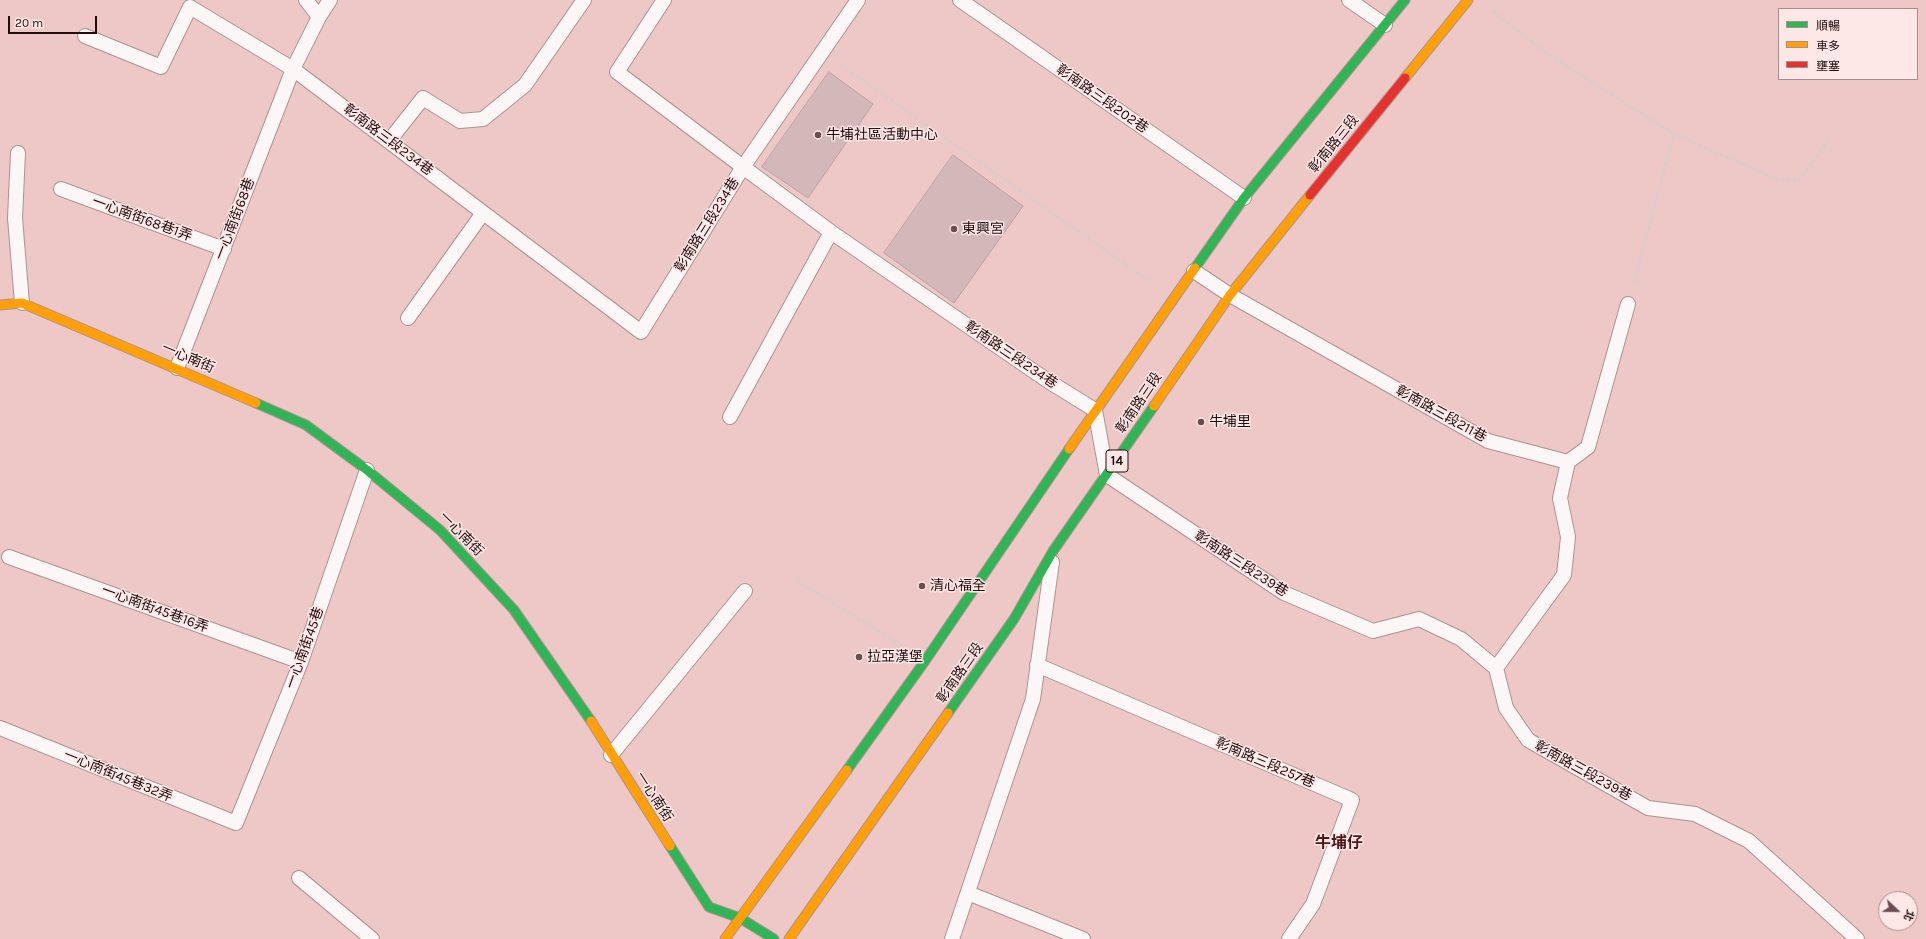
<!DOCTYPE html>
<html>
<head>
<meta charset="utf-8">
<style>
  body { margin:0 }
  #map { position:relative; width:1926px; height:939px; overflow:hidden; background:#eec8c7; font-family:Karla,"Noto Sans TC",sans-serif }
  canvas { display:block }
  .legend { position:absolute; left:1778px; top:8px; width:140px; height:72px; box-sizing:border-box; background:#fde8e7; border:1px solid #a6908f; margin:0; padding:5px 7px; list-style:none; font-size:12px; color:#230c0c }
  .legend li { display:flex; align-items:center; gap:8px; height:20px }
  .legend b { width:20px; border:1px solid #a6908f }
  .north { position:absolute; left:1878px; top:891px; width:40px; height:40px; box-sizing:border-box; background:#fde8e7; border:1px solid #a6908f; border-radius:50%; rotate:112deg; font-size:11px; font-weight:700; line-height:16px; text-align:center; color:#230c0c }
  .north::after { content:''; display:block; margin:auto; width:14px; height:18px; background:#6a4e4d; clip-path:polygon(50% 0,100% 100%,50% 72%,0 100%) }
  .scale { position:absolute; left:8px; top:16px; width:89px; height:18px; box-sizing:border-box; border:2px solid #230c0c; border-top:0; padding-left:5px; font-size:12px; line-height:14px; white-space:nowrap; color:#230c0c; -webkit-text-stroke:3px #fde8e7; paint-order:stroke }
</style>
</head>
<body>
<div id="map">
<canvas width="1926" height="939"></canvas>
<ul class="legend">
<li><b style="height:5px;background:#30b455"></b>順暢</li>
<li><b style="height:5px;background:#ff9f0a"></b>車多</li>
<li><b style="height:5px;background:#e5322d"></b>壅塞</li>
</ul>
<div class="north">北</div>
<div class="scale">20 m</div>
</div>
<script>
const c = document.querySelector('canvas').getContext('2d');
c.lineJoin = 'round';
function fill(path, color) { c.fillStyle = color; c.fill(path, 'evenodd'); }
function strokePath(path, color, width, dash) { c.strokeStyle = color; c.lineWidth = width; c.lineCap = dash ? 'butt' : 'round'; c.setLineDash(dash || []); c.stroke(path); }
function label(font, color, halo, rows, align = 'center') {
  c.font = font + ' Karla,"Noto Sans TC",sans-serif'; c.lineWidth = 3; c.setLineDash([]); c.textBaseline = 'middle'; c.strokeStyle = halo; c.fillStyle = color; for (const [text, x, y, turn = 0] of rows) {
    c.save(); c.translate(x, y); c.rotate((+turn || 0) * Math.PI / 180); c.textAlign = isNaN(turn) ? turn : align; if (halo) c.strokeText(text, 0, 0); c.fillText(text, 0, 0); c.restore();
  }
}
const building = new Path2D(`
  M829 72 873 104 808 198 762 167Z
  M953 155 1023 206 954 303 884 253Z`);
const path = new Path2D(`
  M1492 11 1548 54 1674 134 1776 179 1799 181 1829 139
  M841 65 1151 282
  M1634 282 1674 134
  M796 580 903 646`);
const lane = new Path2D(`
  M306 0 319 17
  M664 0 617 72 743 167 858 0
  M960 0 1244 198
  M1349 0 1385 25
  M85 36 161 67 190 7 293 69 641 332 743 167 831 232 1048 381 1095 410 1107 475 1284 593 1373 631 1419 619 1461 639 1496 668 1506 708 1528 740 1648 808 1695 814 1749 841 1857 939
  M389 141 423 98 460 121 483 119 525 85 584 0
  M18 153 15 218 22 303
  M61 189 224 249
  M1194 271 1230 295 1488 441 1568 462
  M408 318 483 213
  M177 368 293 69 319 17 330 0
  M730 417 831 232
  M1568 462 1588 447 1628 304
  M9 557 301 662
  M1037 665 1352 800 1313 904 1289 939
  M1496 668 1564 575 1568 537 1560 498 1568 462
  M0 728 236 823 301 662 367 470
  M611 755 745 591
  M299 878 372 939
  M968 893 1083 939
  M952 939 1033 699 1052 562`);
const fast = new Path2D(`
  M1195 268 1244 198 1405 0
  M256 403 306 425 367 470 440 530 514 610 591 721
  M948 713 1014 619 1053 551 1154 406
  M847 770 925 661 1069 449
  M670 846 709 907 740 918 774 939`);
const slow = new Path2D(`
  M1405 78 1468 0
  M0 305 22 303 256 403
  M1154 406 1230 295 1310 195
  M1069 449 1195 268
  M591 721 670 846
  M725 939 847 770
  M789 939 948 713`);
const jam = new Path2D(`
  M1310 195 1405 78`);
const markers = [
  [818,135,4,"#6a4e4d"],
  [954,229,4,"#6a4e4d"],
  [1201,422,4,"#6a4e4d"],
  [922,586,4,"#6a4e4d"],
  [859,657,4,"#6a4e4d"]
];
const shields = [
  [1117,461,22]
];
const shieldNames = [
  ["14",1117,461]
];
const streetNames = [
  ["彰南路三段202巷",1102,99,35],
  ["彰南路三段234巷",388,140,37],
  ["彰南路三段",1334,144,-51],
  ["一心南街68巷1弄",142,219,20],
  ["一心南街68巷",235,219,-69],
  ["彰南路三段234巷",707,225,-58],
  ["彰南路三段234巷",1011,355,34],
  ["一心南街",188,358,23],
  ["彰南路三段",1139,403,-56],
  ["彰南路三段211巷",1441,414,29],
  ["一心南街",461,534,45],
  ["彰南路三段239巷",1241,564,33],
  ["一心南街45巷16弄",155,609,20],
  ["一心南街45巷",305,648,-70],
  ["彰南路三段",960,673,-55],
  ["彰南路三段257巷",1265,763,23],
  ["彰南路三段239巷",1583,771,29],
  ["一心南街45巷32弄",118,776,22],
  ["一心南街",654,797,57]
];
const poiNames = [
  ["牛埔社區活動中心",826,135],
  ["東興宮",962,229],
  ["牛埔里",1209,422],
  ["清心福全",930,586],
  ["拉亞漢堡",867,657]
];
const quarterNames = [
  ["牛埔仔",1339,843]
];
fill(building, '#d3b7b9');
strokePath(building, '#bca0a3', 1);
strokePath(lane, '#ae9191', 16);
strokePath(fast, '#ae9191', 11);
strokePath(slow, '#ae9191', 11);
strokePath(jam, '#ae9191', 11);
strokePath(path, '#d9cdcd', 2.5, [4, 2]);
strokePath(lane, '#fcf7f7', 14);
strokePath(fast, '#30b455', 9);
strokePath(slow, '#ff9f0a', 9);
strokePath(jam, '#e5322d', 9);
for (const [x, y, r, color] of markers) { const dot = new Path2D(); dot.arc(x, y, r, 0, 2 * Math.PI); c.fillStyle = color; c.fill(dot); strokePath(dot, '#fde8e7', 1.5); }
for (const [x, y, w] of shields) { const box = new Path2D(); box.roundRect(x - w / 2, y - 11, w, 22, 3); c.fillStyle = '#fde8e7'; c.fill(box); strokePath(box, '#230c0c', 1); }
label('bold 13px', '#230c0c', null, shieldNames);
label('14px', '#230c0c', '#fde8e7', streetNames);
label('14px', '#230c0c', '#fde8e7', poiNames, 'left');
label('bold 16px', '#4c181b', '#fde8e7', quarterNames);
</script>
</body>
</html>
